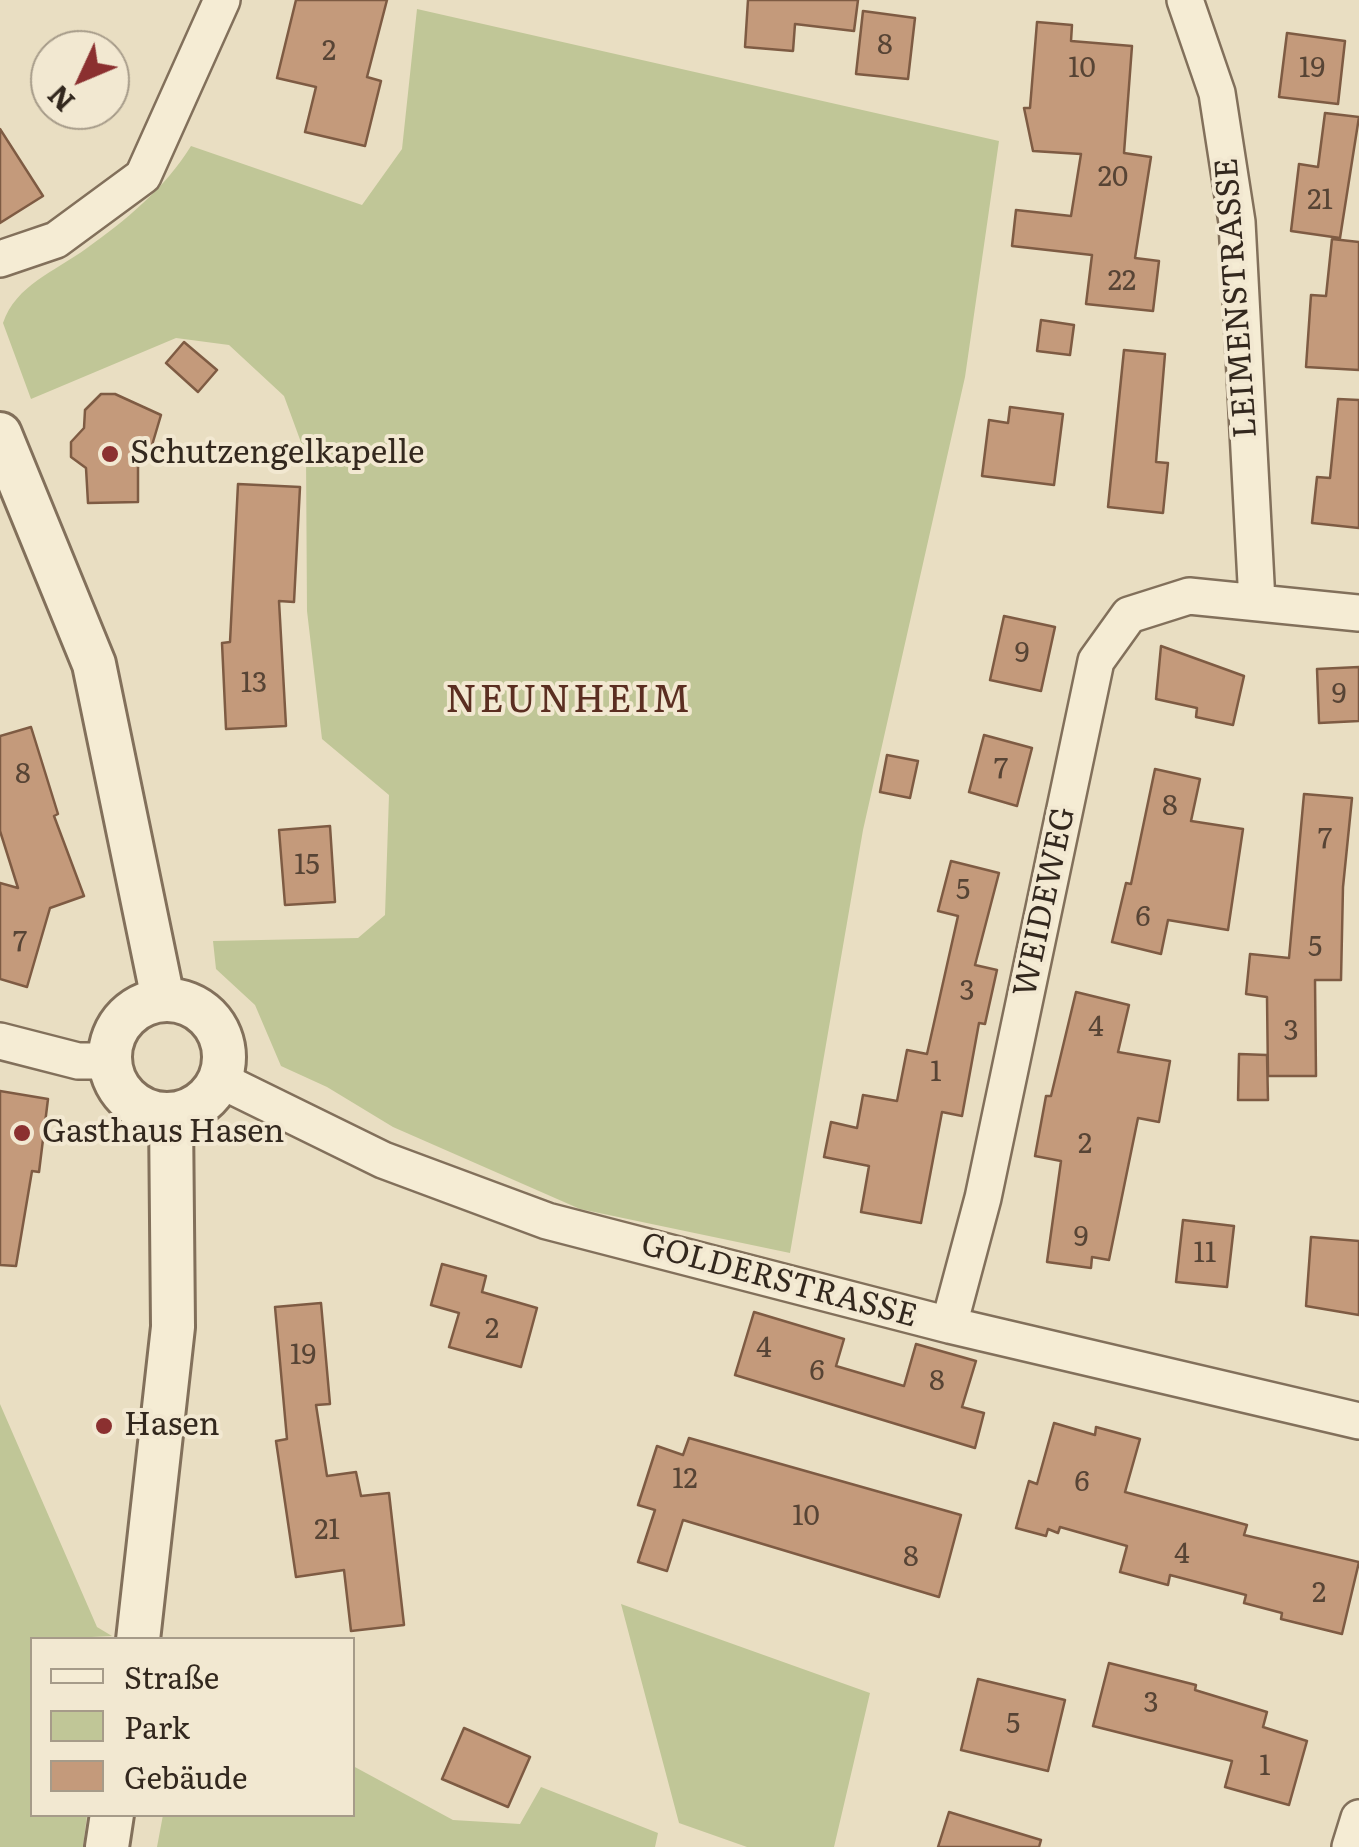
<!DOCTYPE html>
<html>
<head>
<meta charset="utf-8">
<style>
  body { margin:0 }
  #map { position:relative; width:1359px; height:1847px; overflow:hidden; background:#e9dec2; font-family:Literata,serif }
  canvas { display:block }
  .legend { position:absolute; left:30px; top:1637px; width:325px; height:180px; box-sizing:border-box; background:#f2e8d1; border:2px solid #a69b89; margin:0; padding:12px 18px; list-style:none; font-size:30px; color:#33281e }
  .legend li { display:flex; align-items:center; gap:20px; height:50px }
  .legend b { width:50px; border:2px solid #a69b89 }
  .north { position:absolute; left:30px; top:30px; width:100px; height:100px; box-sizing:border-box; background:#f2e8d1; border:2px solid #a69b89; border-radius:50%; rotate:226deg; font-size:28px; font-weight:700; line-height:40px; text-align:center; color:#33281e }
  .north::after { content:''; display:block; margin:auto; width:35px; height:45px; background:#8b3030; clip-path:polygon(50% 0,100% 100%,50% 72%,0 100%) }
</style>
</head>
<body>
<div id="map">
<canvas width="1359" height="1847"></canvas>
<ul class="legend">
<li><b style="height:12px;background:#f5ecd4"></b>Straße</li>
<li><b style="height:28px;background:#c0c697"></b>Park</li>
<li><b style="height:28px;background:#c49a7b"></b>Gebäude</li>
</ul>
<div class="north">N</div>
</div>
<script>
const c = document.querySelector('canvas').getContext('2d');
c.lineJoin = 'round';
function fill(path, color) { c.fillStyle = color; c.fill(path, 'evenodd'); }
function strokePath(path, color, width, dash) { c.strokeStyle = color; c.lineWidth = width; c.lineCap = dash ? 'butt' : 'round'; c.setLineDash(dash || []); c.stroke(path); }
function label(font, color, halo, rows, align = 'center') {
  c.font = font + ' Literata,serif'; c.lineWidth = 8; c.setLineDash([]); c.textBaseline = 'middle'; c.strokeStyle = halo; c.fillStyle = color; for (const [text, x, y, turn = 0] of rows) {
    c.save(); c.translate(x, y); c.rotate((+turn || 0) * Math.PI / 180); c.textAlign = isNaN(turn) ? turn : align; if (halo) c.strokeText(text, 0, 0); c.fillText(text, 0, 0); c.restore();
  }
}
const green = new Path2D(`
  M417 9 999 141 965 377 863 830 790 1253 580 1209 393 1127 327 1087 281 1066 255 1005 216 969 213 941 358 938 385 915 389 795 322 739 307 611 306 456 284 396 229 345 176 338 31 399 3 323C16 285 54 272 87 248 125 221 166 187 191 146L362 205 402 149Z
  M0 1404 97 1627 112 1636 32 1640V1814L87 1815 83 1847H0Z
  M621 1604 870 1693 834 1847H747L679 1823Z
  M353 1766 453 1820 520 1824 541 1787 658 1833 655 1847H157L163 1815 352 1814Z`);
const building = new Path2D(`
  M296 0H387L367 77 381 81 365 146 305 132 316 87 277 78Z
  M748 0H858L854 31 795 24 793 51 745 47Z
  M863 11 915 18 908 79 856 74Z
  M1037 22 1072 25 1071 41 1132 46 1124 153 1151 157 1135 258 1159 261 1153 311 1086 304 1092 255 1012 246 1016 210 1071 216 1081 154 1033 151 1024 108H1030Z
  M1287 33 1345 41 1338 104 1279 97Z
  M1325 113 1359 117 1340 238 1291 231 1299 164 1318 167Z
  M0 129 43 196 0 223Z
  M1332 239 1359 242V370L1306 367 1311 295 1326 296Z
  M1041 320 1074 325 1070 355 1037 351Z
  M184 342 217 370 198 392 166 363Z
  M1124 350 1165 354 1156 462 1168 463 1163 513 1108 507Z
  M101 394H115L161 415 150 452 138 467V502L88 503 86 468 71 457V442L84 428 85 410Z
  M1338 399 1359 400V528L1312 523 1317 477 1330 478Z
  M1010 407 1063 414 1054 485 982 476 989 420 1008 423Z
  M238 484 300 487 294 602 279 601 286 726 226 729 222 643 230 642Z
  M1004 616 1055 627 1041 691 990 680Z
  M1161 646 1244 676 1233 725 1196 717 1197 708 1156 699Z
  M1359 667V721L1319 723 1317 669Z
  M31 727 58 814 54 816 84 896 50 908 27 987 0 979V883L18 888 0 831V736Z
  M984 735 1032 748 1017 806 969 792Z
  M887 755 918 761 910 798 880 792Z
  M1155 769 1200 779 1191 821 1243 829 1228 930 1168 920 1161 954 1112 942 1126 883 1131 884Z
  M1304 794 1352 798 1343 887 1341 980H1315L1316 1076H1268L1267 997 1246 994 1250 954 1289 958Z
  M330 826 335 902 285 905 279 830Z
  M951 861 999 873 975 965 997 970 985 1024 979 1023 962 1116 942 1112 921 1223 861 1212 869 1166 824 1157 831 1122 857 1128 863 1095 897 1101 907 1050 927 1054 958 916 938 911Z
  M1076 992 1129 1005 1118 1052 1170 1061 1159 1122 1138 1118 1109 1260 1092 1257 1091 1268 1047 1262 1061 1161 1035 1156 1046 1096H1051Z
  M1239 1054 1267 1055 1268 1100H1238Z
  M0 1091 48 1099 39 1172 32 1171 16 1266 0 1265Z
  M1183 1220 1234 1226 1227 1287 1176 1282Z
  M1311 1237 1359 1241V1315L1306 1306Z
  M442 1264 486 1276 482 1292 537 1308 521 1367 449 1347 459 1313 431 1305Z
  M321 1303 330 1404 316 1405 327 1476 356 1472 361 1496 389 1493 404 1625 351 1631 344 1570 296 1577 276 1441 287 1439 275 1307Z
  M754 1312 844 1339 836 1366 904 1386 916 1344 976 1361 962 1407 984 1413 975 1448 735 1375Z
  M1054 1423 1095 1435 1096 1427 1140 1439 1125 1492 1247 1525 1244 1535 1359 1562 1342 1634 1281 1619 1282 1613 1244 1603 1246 1595 1170 1575 1168 1585 1120 1572 1127 1546 1060 1527 1058 1533 1048 1529 1046 1536 1016 1528 1029 1481 1037 1484Z
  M689 1438 961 1515 939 1597 683 1520 667 1571 638 1562 655 1510 638 1505 657 1446 683 1455Z
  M1109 1663 1196 1685 1195 1690 1267 1712 1263 1727 1307 1741 1289 1805 1225 1787 1232 1761 1093 1726Z
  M978 1679 1065 1700 1048 1771 961 1750Z
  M464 1728 530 1757 508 1807 442 1779Z
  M949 1812 1041 1840 1039 1847H938Z`);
const minor = new Path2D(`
  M1185 0 1217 93 1237 222 1257 602
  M0 259 56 240 143 176 222 0
  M0 1041 78 1061H110
  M220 1080 383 1160 547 1221 949 1325 1359 1421
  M949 1325 983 1198 1096 661 1129 615 1189 596 1359 613
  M1350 1847 1359 1818`);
const tertiary = new Path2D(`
  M0 434 94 664 163 999
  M110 1057a57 57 0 1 1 114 0a57 57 0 1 1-114 0Z
  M138 1640 173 1327 171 1114
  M107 1847 112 1814`);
const markers = [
  [110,454,10,"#8b3030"],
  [22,1133,10,"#8b3030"],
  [104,1426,10,"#8b3030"]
];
const numberNames = [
  ["8",885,46],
  ["2",329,52],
  ["10",1082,69],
  ["19",1312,69],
  ["20",1113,178],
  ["21",1320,201],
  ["22",1122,282],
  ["9",1022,654],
  ["13",254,684],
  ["9",1339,695],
  ["7",1001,770],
  ["8",23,775],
  ["8",1170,807],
  ["7",1325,840],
  ["15",307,866],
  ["5",963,891],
  ["6",1143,918],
  ["7",20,943],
  ["5",1315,948],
  ["3",967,992],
  ["4",1096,1028],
  ["3",1291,1032],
  ["1",936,1073],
  ["2",1085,1145],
  ["9",1081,1238],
  ["11",1205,1254],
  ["2",492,1330],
  ["4",764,1349],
  ["19",303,1356],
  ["6",817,1372],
  ["8",937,1382],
  ["12",685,1480],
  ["6",1082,1483],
  ["10",806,1517],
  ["21",327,1531],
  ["4",1182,1555],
  ["8",911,1558],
  ["2",1319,1594],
  ["3",1151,1704],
  ["5",1013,1725],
  ["1",1265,1767]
];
const streetNames = [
  ["LEIMENSTRASSE",1237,298,-94],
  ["WEIDEWEG",1045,902,-78],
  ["GOLDERSTRASSE",779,1281,15]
];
const poiNames = [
  ["Schutzengelkapelle",130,454],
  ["Gasthaus Hasen",42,1133],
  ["Hasen",124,1426]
];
const quarterNames = [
  ["NEUNHEIM",569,701]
];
fill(green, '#c0c697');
fill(building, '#c49a7b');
strokePath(building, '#7e5b43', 2.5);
strokePath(minor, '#82705b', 40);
strokePath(tertiary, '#82705b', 48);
strokePath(minor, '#f5ecd4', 35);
strokePath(tertiary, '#f5ecd4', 42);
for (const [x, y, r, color] of markers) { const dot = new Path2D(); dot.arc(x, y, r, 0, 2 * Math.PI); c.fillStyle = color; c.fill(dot); strokePath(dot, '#f2e8d1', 4); }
label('28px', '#574435', null, numberNames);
label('32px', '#33281e', '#f2e8d1', streetNames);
label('32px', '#33281e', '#f2e8d1', poiNames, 'left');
c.letterSpacing = '2.5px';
label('38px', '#5b2e21', '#f2e8d1', quarterNames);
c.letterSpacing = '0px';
</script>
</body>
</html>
